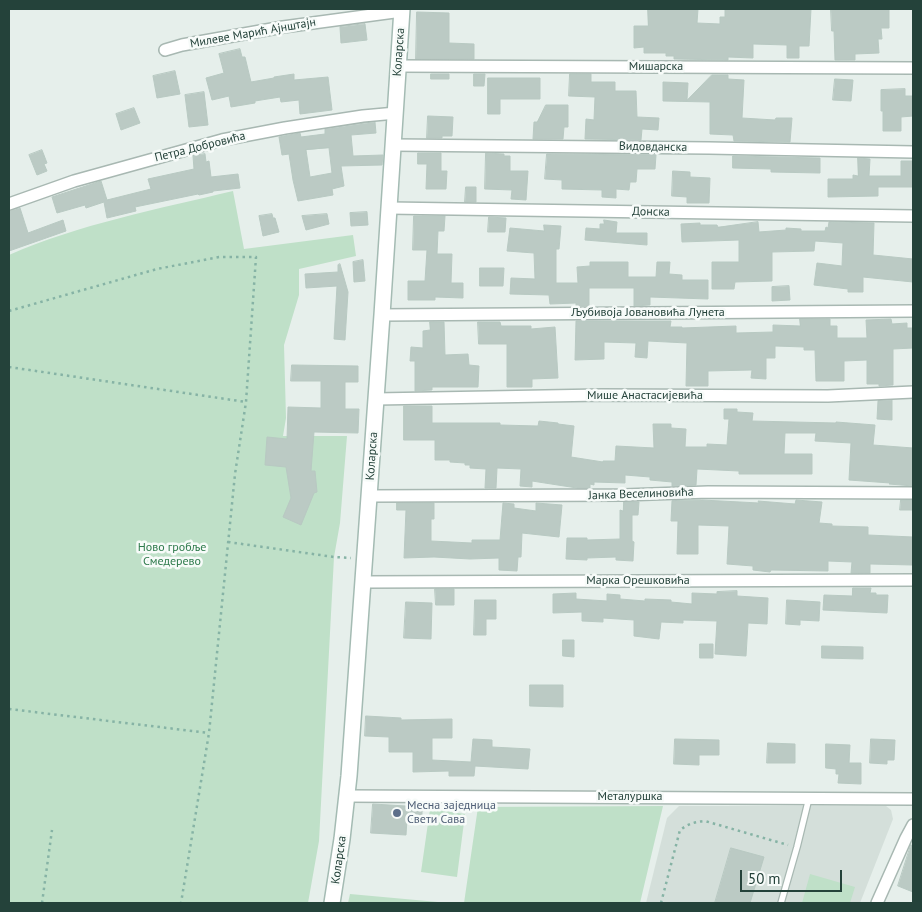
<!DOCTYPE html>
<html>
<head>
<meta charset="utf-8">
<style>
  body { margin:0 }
  #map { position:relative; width:922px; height:912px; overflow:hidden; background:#e6efeb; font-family:"PT Sans",sans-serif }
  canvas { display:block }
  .frame { position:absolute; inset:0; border:10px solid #24423a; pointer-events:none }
  .scale { position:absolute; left:740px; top:870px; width:102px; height:22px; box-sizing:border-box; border:2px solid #24423a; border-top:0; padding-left:6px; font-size:15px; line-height:18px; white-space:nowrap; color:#24423a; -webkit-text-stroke:4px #f7fbf9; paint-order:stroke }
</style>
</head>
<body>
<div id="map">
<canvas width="922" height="912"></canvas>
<div class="frame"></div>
<div class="scale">50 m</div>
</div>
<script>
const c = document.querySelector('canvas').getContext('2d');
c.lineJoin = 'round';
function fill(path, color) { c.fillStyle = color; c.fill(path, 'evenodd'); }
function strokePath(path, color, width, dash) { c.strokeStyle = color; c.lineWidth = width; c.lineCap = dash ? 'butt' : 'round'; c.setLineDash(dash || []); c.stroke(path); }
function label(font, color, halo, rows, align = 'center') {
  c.font = font + ' "PT Sans",sans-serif'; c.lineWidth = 5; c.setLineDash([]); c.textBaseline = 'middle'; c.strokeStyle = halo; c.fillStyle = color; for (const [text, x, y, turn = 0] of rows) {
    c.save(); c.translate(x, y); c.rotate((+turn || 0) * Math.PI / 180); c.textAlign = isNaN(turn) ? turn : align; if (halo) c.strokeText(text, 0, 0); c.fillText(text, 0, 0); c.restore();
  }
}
const built = new Path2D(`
  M679 806H886L891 810 893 819 860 903H646L667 818Z`);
const green = new Path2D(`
  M233 191 244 249 353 235 356 256 299 269V295L284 345 286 418 283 436H347L340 523 334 557 319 841 308 903H9V255C80 224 158 209 233 191Z
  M663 806 640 903H464L478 807Z
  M430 809 465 814 457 877 421 872Z
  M810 874 855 887 850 903H802Z
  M350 894 449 903H348Z`);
const building = new Path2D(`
  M648 9H698L697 23 720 24V17H725V9H811L809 46H799V58H787V45L753 44V58L728 57V60L674 59V56H666V53H644V47L634 48V26H648Z
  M831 9H889V28H881L882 39H878L879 53 855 54V60H835L834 31H832Z
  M417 12 449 13V43L474 44V59H416Z
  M365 24 367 40 341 43 340 27Z
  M240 49 242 57H245L251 82 274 78V77L294 74V80L328 77 332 110 300 114 299 100 281 102 280 97 255 101V103L231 107 229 96 212 100 206 78 224 73 219 54Z
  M175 71 180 94 157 98 153 76Z
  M431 74H449V79H431Z
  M474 74H485L484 86H474Z
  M570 74H591V82H615V91H636L637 117 659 118 658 130 642 129 641 140 585 139 586 119 594 120 595 97 569 96Z
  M712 75H728V79L744 80 742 118 775 120 776 118H792L790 142 734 141 733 135 710 134V102L663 101V82L688 83 687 100Z
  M488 78H540V99H500V114H488Z
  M835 79 853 80 851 101 833 100Z
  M905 89V96H913V116L901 117V131H883V111H881V90Z
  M204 92 208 125 189 127 185 95Z
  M546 105H568V127H564L563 139H533L534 122H537Z
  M134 108 140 123 121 130 116 114Z
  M428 116 453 117 452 136H442V138H427Z
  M375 122 376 133 351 135 353 156 383 155 382 165 341 166 344 186 332 189 333 195 298 201 293 180 289 154 282 155 279 137 300 133 301 137 325 134V129ZM329 148 332 173 310 177 306 150Z
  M42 150 47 163 44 164 47 171 37 175 29 155Z
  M418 153H441V171H447L446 189H426L427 164H418Z
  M486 153 504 154V156H510V171H528L526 200 511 199 512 190 485 189Z
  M205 154 206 162 209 161 211 177 238 174 240 188 213 191V192L199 195 198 194 135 207 136 211 107 218 104 202 86 208 85 205 57 213 52 197 101 181 107 200 151 189 148 179 194 169 193 156Z
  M547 154 656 155 655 169H637L636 182H630L629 190 616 189V198L602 197V190L562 189V180L545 179Z
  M733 156 820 158V173L771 172V169L733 168Z
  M858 158 870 159 869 176H901V161H913V187H878V196L828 197V179H853V175L858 176Z
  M673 171 690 172V177L710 178 709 203H687V197L672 196Z
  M466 187H476V202H465Z
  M20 208 28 233 63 220 66 231 9 251V211Z
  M367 212 368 225 351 226 350 213Z
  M272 214 273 218H275L279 232 263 236 259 216Z
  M327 214 329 224 306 230 302 216Z
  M414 216H445L444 231H438L437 254H452L451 283H463V298L435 297V300H408V281H425L427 250H413Z
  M489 217 506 218 505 232H488Z
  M604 220 617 222 616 233H647V245L585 240 586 228 600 229V224H604Z
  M758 222 759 232 786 230V228L801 229V231H825L826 227 828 228 829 222 874 223 873 255 913 259V282L863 277V292H848V289L814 285 817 263 842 266 843 243 815 241 814 251 772 252V281L735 282 734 289H712V262H739V240L682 242 681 224 700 223V225H717L718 227Z
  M544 225 561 226 559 249H556V283H578L577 267 590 266V262H628V277H656L657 262H670L669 274 682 275V280H708V299L650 297V305L634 306V288H589V306H576V303L550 304 549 295 510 294 511 278 535 279 534 253 507 251 510 228 544 231Z
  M363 260 365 281 354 282 353 262Z
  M340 264 348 292 345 340 334 339 337 286 306 288 305 274 338 272V265Z
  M480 268H504L503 286H480Z
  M789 286 790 300 772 301V287Z
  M800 319H830V326H837V338H867L866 320 891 319 892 324 907 323V328H913V348L893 349V385L879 386V384H867V360L844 361V381H816L815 350H804V347L775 346V358H766V379L751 378 752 370 708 371V386H686L687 343 648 341 647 358 635 357 636 343 604 342V359L575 360 576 321H671L670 327H682V328L736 326V333L773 332V325L800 326Z
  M430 322H444L445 355 468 354 469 365 479 366 478 387H432V390L415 391V361H410L411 347 423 348V331L430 330Z
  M478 322H500L501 326H531V329L555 327 558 378 532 379V387H507V344H479Z
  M292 365 358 366V382H345V409H359L358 433 314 432 311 471H315L317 492 314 493 301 525 283 517 291 498 286 467 265 465 267 437 287 439 288 407 321 408V381H291Z
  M892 400V420L877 419 878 401Z
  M404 406H432V423H500V425L538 426 539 421 558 423V424L574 426 571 457 603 462V461H615L616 446 654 448 653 424H671V428L686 429 685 447H707V444L727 445 729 419H724V409H737V412L753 413 752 421 836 423V422L875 425 873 445 913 448V486L889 484 890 483 849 480 851 443 815 441 816 433H785L784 454H812V474H739V471L697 469 696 485 672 486V482L650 480V477L625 475V483L594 482V485L590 484V488H577L532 481V487L520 486 521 469 497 468 496 488H485L486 469 470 468V465H465V463L450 462V460H435V440H404Z
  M702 500 759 503 758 501 795 504 796 500 822 502 819 523 832 524V526L868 527V535L913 537V565L870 564V573H851L852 562 828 561V571L771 570 770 572 753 570V566L727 564 729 526 698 525V554H677L678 521H671L672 501Z
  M901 500H913V510H900Z
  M624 502H639L638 515H632V541L634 542 633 561 616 560V557L587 558V560L566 559 567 538H587V540L620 539V510L623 511Z
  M397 503H434V519H431V541L472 543V540H500L503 503 514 504V508L536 511V503L562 505 559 537 522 533 521 557H518L517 571 499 570V558L470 559 434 557 404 558 406 510H397Z
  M853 588H871L870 593H876V595H888L887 613 823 610 824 595 852 596Z
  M435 589H454V605H436Z
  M737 591V596L768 598 767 624 748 623 746 656 715 654 717 621 683 620V623L661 622 659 639 634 636V620L603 618V622L582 621V612L553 613V594L576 593V599L607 601V594L620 595V599L645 601V599L671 600V602L692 604V593L717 594V592Z
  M475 600H496V619H486V635H474Z
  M787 600 820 602 819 621 800 620V625L786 624Z
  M406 602 432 603 431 639 404 638Z
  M563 640H574V657L563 656Z
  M700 644H713V658H700Z
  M822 646 863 647V659L822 658Z
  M530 685H563V707L530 706Z
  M366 716 401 718V720L452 719V738H432V760L471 762 473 739 492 740V747L530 749 528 769 475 766 474 776H449V771L413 772V752H389V737L365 736Z
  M675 739 719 740V755H699V765L674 764Z
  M871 739 895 740 894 760H887V764L870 763Z
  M768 743 795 744V763H767Z
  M826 744 850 745 849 763H861V784L838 783 839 774H836V769L826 768Z
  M373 804 422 807V820L407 819 406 835 371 833Z
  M911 845 913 846V892L898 886Z
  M731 848 764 857 750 903H715Z`);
const path = new Path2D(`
  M9 311 157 269 219 257H256L246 402 235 474 209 733 181 903
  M9 367 246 402
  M228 542 334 557 351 558
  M9 709 209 733
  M42 903 52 830
  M661 903 680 830C688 824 694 822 705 821L788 845`);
const service = new Path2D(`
  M781 903 797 847 809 798`);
const minor = new Path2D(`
  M165 50 182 45 283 27 402 11
  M398 66 913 68
  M394 145 709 148 913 152
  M9 204 74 181 222 140 285 128 363 116 396 113
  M389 208 913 216
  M382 315 913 311
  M376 399 601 395 828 396 913 392
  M369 496 624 495 708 492 913 493
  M364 582 913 580
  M347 796 913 799
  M877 903 906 838 913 825`);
const secondary = new Path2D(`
  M332 903 342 839 349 776 382 315 402 9`);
const markers = [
  [397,813,5,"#5c6f8a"]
];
const streetNames = [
  ["Милеве Марић Ајнштајн",253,33,-10],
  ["Коларска",399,52,-86],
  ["Мишарска",656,67],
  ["Петра Добровића",200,147,-14],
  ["Видовданска",653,147,1],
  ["Донска",651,212,1],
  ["Љубивоја Јовановића Лунета",648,313],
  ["Мише Анастасијевића",645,396],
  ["Коларска",372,456,-86],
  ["Јанка Веселиновића",641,494,-2],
  ["Марка Орешковића",638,581],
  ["Металуршка",630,797],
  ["Коларска",339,860,-82]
];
const parkNames = [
  ["Ново гробље",172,548],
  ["Смедерево",172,562]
];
const serviceNames = [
  ["Месна заједница",407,806],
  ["Свети Сава",407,820]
];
fill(built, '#d4dfda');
fill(green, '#bfe0c8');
fill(building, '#bbcac4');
strokePath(building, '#b8c9c2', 1);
strokePath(service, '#a8b8b2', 8);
strokePath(minor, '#a8b8b2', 14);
strokePath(secondary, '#a4bbb3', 18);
strokePath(path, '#86b3a5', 2.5, [2.5, 4]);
strokePath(service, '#fff', 5.5);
strokePath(minor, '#fff', 11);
strokePath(secondary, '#fff', 15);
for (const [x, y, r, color] of markers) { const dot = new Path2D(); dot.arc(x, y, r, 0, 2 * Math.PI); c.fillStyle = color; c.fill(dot); strokePath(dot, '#f7fbf9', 2); }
label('12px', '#24423a', '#f7fbf9', streetNames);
label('12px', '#2d7a4b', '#f7fbf9', parkNames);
label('12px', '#4e5e75', '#f7fbf9', serviceNames, 'left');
</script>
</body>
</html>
